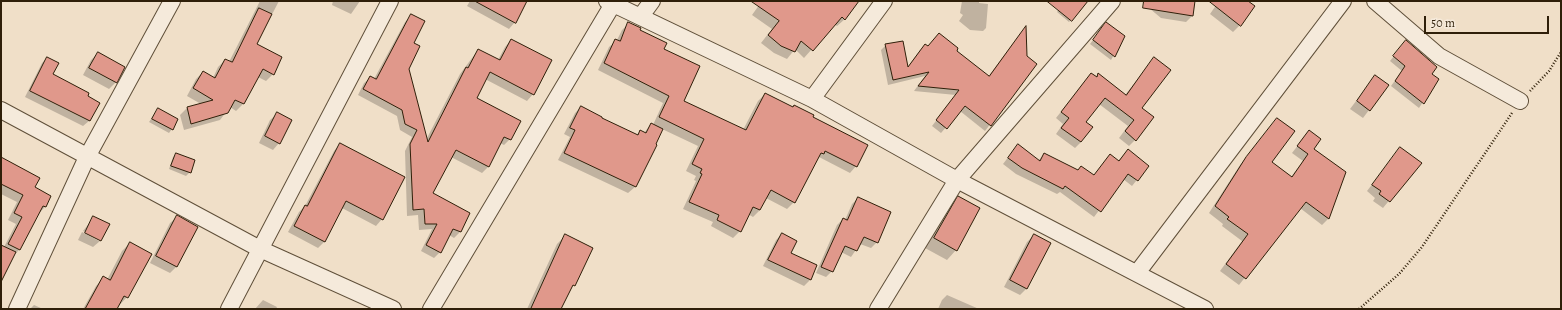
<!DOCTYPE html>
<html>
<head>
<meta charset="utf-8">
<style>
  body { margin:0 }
  #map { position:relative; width:1562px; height:310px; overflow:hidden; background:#f0dfc8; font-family:Alegreya,serif }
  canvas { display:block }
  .frame { position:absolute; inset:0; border:2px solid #2f1f09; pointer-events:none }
  .scale { position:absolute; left:1424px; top:16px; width:125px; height:18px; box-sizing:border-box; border:2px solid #2f1f09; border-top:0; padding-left:5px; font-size:12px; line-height:14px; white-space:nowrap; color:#2f1f09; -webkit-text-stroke:3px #f5eadb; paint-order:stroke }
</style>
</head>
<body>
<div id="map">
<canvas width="1562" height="310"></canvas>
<div class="frame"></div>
<div class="scale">50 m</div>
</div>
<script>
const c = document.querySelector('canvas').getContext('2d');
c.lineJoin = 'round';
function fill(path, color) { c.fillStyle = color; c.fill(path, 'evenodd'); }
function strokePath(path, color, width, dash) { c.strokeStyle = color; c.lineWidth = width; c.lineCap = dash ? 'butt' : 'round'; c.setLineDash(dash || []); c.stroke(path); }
const shadow = new Path2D(`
  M260 1H279L256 45 273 74 266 81 258 77 243 104 236 111 230 107 220 120 184 130 180 115 187 108 201 104 187 96 196 79 203 72 213 78 218 67 225 60 229 62Z
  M333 1H360L351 14 332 5Z
  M470 1H526L515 22 509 29 467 6Z
  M762 1H858L845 19 837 26 834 24 804 58 795 49 787 59 774 53 761 43 772 29 752 15Z
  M962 1H979V3L988 4 986 28 983 31 970 30 959 21 963 15 960 13Z
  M1065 1H1087L1069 22 1057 12Z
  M1144 1H1194L1192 16 1186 22 1161 18 1143 3Z
  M1219 1H1247L1240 25 1233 32 1210 14Z
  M412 15 413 43 408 69 426 140 460 74 478 50 498 60 505 47 511 40 533 94 527 101 485 79 475 99 510 139 504 145 500 143 488 167 482 173 451 157 431 194 469 214 460 232 454 238 449 235 440 252 434 258 421 251 432 229 419 230 418 215 407 216 405 151 412 137 400 130 397 116 358 95 364 83 371 77 374 79 405 22Z
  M629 23 663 49 682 102 743 130 758 101 765 94 812 118 856 166 850 173 819 157 794 202 787 209 766 198 760 210 753 217 748 214 740 231 733 238 711 226 713 222 683 209 696 181 694 180 696 176 686 171 698 146 662 129 654 145H656L635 187 628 193 558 160 570 137 564 134 575 113 581 107 600 118 636 135 641 131 644 133 651 124 653 125 663 103 598 70 609 47 617 40 622 30Z
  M1103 27 1124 37 1111 60 1090 44Z
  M1021 33 1026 56 1036 64 985 131 960 111 941 133 932 126 956 95 914 91 925 76 888 85 881 50 886 45 907 68 920 50 928 47 955 51 988 77Z
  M1402 46 1430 74 1438 79 1419 108 1391 86 1402 71 1390 61Z
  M98 53 116 82 109 89 83 75 91 60Z
  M47 58 52 74 99 103 89 121 83 126 25 97 42 63Z
  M1149 65 1135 140 1129 146 1119 138 1128 126 1099 104 1085 122 1081 142 1075 148 1056 134 1063 124 1056 118 1091 74 1096 77 1098 74 1125 95Z
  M1375 76 1388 85 1363 118 1350 109Z
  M158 109 172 129 169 133 149 122Z
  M277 114 279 143 273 150 259 143 270 120Z
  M1277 119 1270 162 1291 177 1303 161 1292 153 1309 131 1329 218 1322 225 1300 208 1239 285 1220 271 1242 241 1222 226 1223 224 1209 213 1240 165Z
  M340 144 404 177 382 219 376 226 342 208 325 241 318 248 288 232 299 212 305 206 334 151Z
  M1400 148 1420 163 1383 208 1373 201 1375 198 1367 191Z
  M1128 150 1148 166 1132 186 1123 179 1094 217 1060 192 1057 194 1016 174 1003 164 1013 151 1038 161 1044 154 1078 171 1093 176 1110 155 1118 161Z
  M177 154 190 172 186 176 169 169 173 157Z
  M1 163 34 188 50 197 45 207 39 213 19 250 13 256 1 281V246L4 247 16 224 8 220 17 202 1 194Z
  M958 197 956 250 947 260 925 248 949 207Z
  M858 198 877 242 871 248 860 244 851 257 841 252 832 271 826 277 816 273 837 225 843 219 845 220 852 204Z
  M94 217 108 225 100 241 93 247 78 240 82 232 99 241V239L83 231Z
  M177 217V266L170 273 150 263 170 223Z
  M782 234 789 254 816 266 810 280 804 286 763 266 776 240Z
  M1034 235 1027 288 1020 295 1004 287 1027 242Z
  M565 236 592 248 561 309H527L557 244Z
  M130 243 151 255 127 297 116 309H83L96 286 104 278 107 280 122 251Z
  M947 295 979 309H938L942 300Z
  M263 300 277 307 276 309H255Z
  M34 305 43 309H30Z`);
const building = new Path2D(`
  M475 1H527L516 23Z
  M751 1H859L845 20 842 17 813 51 801 41 795 52 781 46 768 35 779 21Z
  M1047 1H1088L1072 21Z
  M1144 1H1195L1193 16 1143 8Z
  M1209 1H1248L1255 6 1241 26Z
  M259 8 272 14 257 44 282 57 274 75 263 69 244 104 235 100 228 113 191 124 187 107 213 100 193 88 203 71 215 78 225 59 232 62Z
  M411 14 425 21 414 43 420 46 409 69 428 142 466 67 468 68 478 49 500 60 511 39 552 60 534 95 490 72 477 98 521 121 511 140 504 137 489 167 456 150 433 193 470 213 461 232 453 229 441 253 426 245 437 224H425L424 209 413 210 410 144 417 130 405 124 402 110 363 89 370 76 376 79Z
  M628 22 641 28 640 30 667 43 664 49 700 66 684 101 746 130 765 93 793 107 794 105 814 115 813 117 868 145 857 167 825 151 824 154 821 153 795 203 771 190 760 210 753 207 741 232 717 220 719 215 689 202 702 174 700 173 702 169 692 164 704 139 659 117 669 96 604 63 615 39 620 41Z
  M1106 22 1125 36 1115 57 1093 40Z
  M1026 26 1027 56 1037 64 991 126 965 106 947 129 936 120 959 90 918 86 929 72 893 80 885 44 903 41 908 67 925 44 928 46 939 33 958 48 957 51 989 76Z
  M1406 40 1437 67 1432 74 1439 79 1424 104 1395 81 1405 66 1393 56Z
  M98 52 125 67 117 83 89 68Z
  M47 57 59 63 53 74 89 93 88 96 100 103 90 121 30 91Z
  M1154 57 1171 70 1142 108 1154 117 1136 141 1125 131 1134 120 1105 98 1086 122 1093 127 1081 142 1061 128 1069 118 1061 112 1091 73 1097 77 1098 73 1126 95Z
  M1375 75 1389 85 1370 111 1357 101Z
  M581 106 602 117V118L638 135 640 130 646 133 651 123 663 129 656 144 657 145 636 187 564 153 575 130 570 128Z
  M158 108 178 119 173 130 152 119Z
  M277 112 292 120 280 144 265 136Z
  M1277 118 1295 131 1272 162 1292 177 1308 154 1297 146 1309 130 1321 139 1314 149 1346 172 1329 219 1306 202 1246 279 1226 264 1248 234 1227 219 1229 217 1215 206 1246 157Z
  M340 143 405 177 383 220 346 201 325 242 294 226 305 205 307 206Z
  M1018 144 1040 161 1044 153 1078 170 1081 166 1094 175 1110 154 1119 161 1128 149 1149 166 1138 181 1128 174 1101 212 1065 186 1063 189 1022 168 1008 158Z
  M1400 147 1422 163 1390 202 1379 194 1381 191 1372 185Z
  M176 153 195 160 191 173 171 166Z
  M1 157 40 178 35 187 51 196 46 207 43 206 20 250 8 244 22 217 14 213 23 195 1 184Z
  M958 196 980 208 957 251 934 238Z
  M858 197 891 212 878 243 864 237 857 251 845 246 833 272 821 267 843 218 847 220Z
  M177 215 198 227 177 267 156 256Z
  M93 216 110 224 101 241 85 233Z
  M782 233 797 241 791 253 817 265 811 280 768 260Z
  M565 234 593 248 575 286 573 285 561 309H531Z
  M1034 234 1051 243 1027 289 1010 280Z
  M130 242 152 254 128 298 124 296 117 309H85L103 276 110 280Z
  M1 245 16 252 1 282Z`);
const path = new Path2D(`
  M1530 91 1549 71 1561 52
  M1359 309 1399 274 1422 247 1512 113`);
const street = new Path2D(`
  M607 1 812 99 957 180 1205 309
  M1375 1 1439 56 1520 101
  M641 16 652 1
  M812 99 884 1
  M1 110 260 249 393 309
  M1137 273 1343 1
  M17 309 87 157 172 1
  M229 309 390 1
  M431 309 613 4
  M878 309 957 180 1112 1`);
fill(shadow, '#0003');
fill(building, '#e0988b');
strokePath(building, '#2f1f09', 1);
strokePath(street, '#5f4f39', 18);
strokePath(path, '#2f1f09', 2.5, [1, 2]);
strokePath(street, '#f5eadb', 16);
</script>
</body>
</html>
